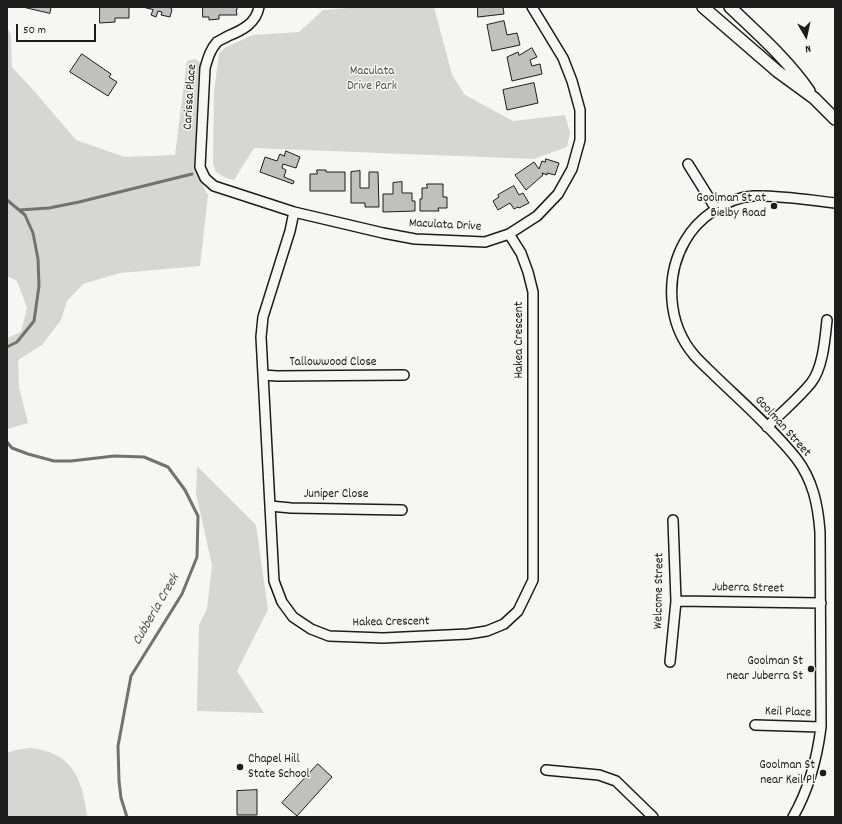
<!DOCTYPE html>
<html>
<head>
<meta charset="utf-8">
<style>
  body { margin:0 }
  #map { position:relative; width:842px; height:824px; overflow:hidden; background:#f6f6f2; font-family:Dekko,sans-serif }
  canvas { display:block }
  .frame { position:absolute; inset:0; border:8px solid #1c1c1c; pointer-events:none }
  .north { position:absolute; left:786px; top:16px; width:40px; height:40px; -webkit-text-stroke:3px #f6f6f2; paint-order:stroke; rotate:171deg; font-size:11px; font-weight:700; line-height:16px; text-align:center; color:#1c1c1c }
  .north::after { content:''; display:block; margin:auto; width:14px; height:18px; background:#1c1c1c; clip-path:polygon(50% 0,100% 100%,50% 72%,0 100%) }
  .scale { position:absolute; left:16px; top:24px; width:80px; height:18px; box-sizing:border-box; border:2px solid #1c1c1c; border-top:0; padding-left:5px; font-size:12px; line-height:14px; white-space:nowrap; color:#1c1c1c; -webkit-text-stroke:3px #f6f6f2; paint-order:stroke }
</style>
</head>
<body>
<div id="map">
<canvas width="842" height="824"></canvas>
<div class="frame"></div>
<div class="north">N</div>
<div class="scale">50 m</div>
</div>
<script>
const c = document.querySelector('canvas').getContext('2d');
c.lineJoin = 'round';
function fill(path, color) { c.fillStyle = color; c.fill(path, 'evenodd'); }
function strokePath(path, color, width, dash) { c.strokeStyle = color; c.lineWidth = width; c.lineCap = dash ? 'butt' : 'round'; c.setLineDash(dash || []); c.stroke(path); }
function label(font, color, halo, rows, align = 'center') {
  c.font = font + ' Dekko,sans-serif'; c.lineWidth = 3; c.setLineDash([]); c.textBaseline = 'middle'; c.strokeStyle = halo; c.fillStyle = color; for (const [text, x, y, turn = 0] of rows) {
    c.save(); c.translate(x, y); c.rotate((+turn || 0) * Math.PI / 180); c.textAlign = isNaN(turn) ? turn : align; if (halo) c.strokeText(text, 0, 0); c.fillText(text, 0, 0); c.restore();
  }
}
const green = new Path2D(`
  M362 7H434L452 75 465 95 513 121 565 115 570 133 567 147 534 159 254 148 234 180 226 178 216 172 213 163 214 92 219 53 226 47 253 35 299 32 323 10Z
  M7 27 11 35 12 67 35 92 76 140 125 157 175 155 187 61 196 59 200 63 194 168 208 195 200 266 120 273 83 284 67 301 61 320 42 345 18 360 19 387 28 423 7 429V338L21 332 27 308 17 281 7 276Z
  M197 466 256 525 268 610 237 671 264 713 197 711 199 625 207 609 212 565 196 494Z
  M30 748C72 752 83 779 87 817H7V753L16 750Z`);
const stream = new Path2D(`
  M7 200 25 215 33 233 38 259 39 286 34 321 17 342 7 347
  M19 210 49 208 79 202 192 174
  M7 442 12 448 28 454 54 461H71L114 456 144 457 168 467 185 490 198 516 197 557 182 594 131 676 118 746 119 781 121 798 127 817`);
const building = new Path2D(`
  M23 7H51L50 13Z
  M100 7H138H129V18H115V22L100 23Z
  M143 7H169L172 9 170 17 161 15 162 12 158 11 156 17 151 15 153 10Z
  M203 7H237V10H236L237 15H219V19L209 20V17H203Z
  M478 7H503L504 14 478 17Z
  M504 21 507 35 517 33 520 45 492 51 487 25Z
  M532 48 537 57 530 60 532 66 540 64 542 74 512 81 507 57 518 52 519 55Z
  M82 54 111 74 109 77 117 82 108 96 70 72Z
  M534 83 538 103 507 110 503 90Z
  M286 151 300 157 296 168 283 164 282 168 286 170 284 177 294 181 293 184 260 172 265 157 277 161 280 154 284 156Z
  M546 159 559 163 555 175 547 173V175L542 173 543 175 526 190 515 175 534 162 539 169 542 161 545 162Z
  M317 170H326V172H345V191H310V174H317Z
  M360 171V188H369V172H378L379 207H365V203H351V172Z
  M402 182V193H412V201H415V211L383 212V194H393V183Z
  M427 184H443V197H447V208H438L439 211H420V199H422V188H427Z
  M514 186 519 195 523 193 529 203 519 208 518 207 514 209 510 203 498 210 493 201 499 197 498 195Z
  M318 764 332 777 297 816 282 803Z
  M257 790V815H237V791Z`);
const minor = new Path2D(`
  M259 7C256 23 243 30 228 36 225 38 220 40 217 42 210 50 208 58 205 68L200 167 205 178 214 186 294 212 383 233 415 239 485 242 509 234 537 216 558 194 572 169 580 140V110L572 81 563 58 532 7
  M688 164 716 209
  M294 212 290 231 263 317 261 337 274 581 282 602 293 617 311 629 329 636 383 638 468 634 487 631 504 624 518 611 533 580V292L528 272 521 253 509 234
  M263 375 277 376 404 375
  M767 427C782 412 798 399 811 383 823 368 825 339 827 320
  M270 506 291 508 402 510
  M676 601 821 603
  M670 662 676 601 673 520
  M755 725 821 727
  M546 770 599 775 616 781 653 817
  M793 817C809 789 817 759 821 727L820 532C818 505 813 480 796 458 773 429 742 402 715 376 708 369 700 362 694 355 667 323 665 276 685 241 698 218 726 198 753 196 780 195 808 200 835 203`);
const tertiary = new Path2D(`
  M703 7 777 71 814 98 835 119
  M730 7C758 34 787 59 809 91`);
const markers = [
  [774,206,4,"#1c1c1c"],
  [811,669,4,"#1c1c1c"],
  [240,767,4,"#1c1c1c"],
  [823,773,4,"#1c1c1c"]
];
const parkNames = [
  ["Maculata",372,72],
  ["Drive Park",372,87]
];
const streetNames = [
  ["Carissa Place",191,97,-86],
  ["Maculata Drive",445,226,3],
  ["Hakea Crescent",520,340,-90],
  ["Tallowwood Close",333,363],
  ["Goolman Street",782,427,48],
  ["Juniper Close",336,495],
  ["Juberra Street",748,589,1],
  ["Welcome Street",660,591,-89],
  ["Hakea Crescent",391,623,-1],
  ["Keil Place",788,713,2]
];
const poiNames = [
  ["Goolman St at",766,199],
  ["Bielby Road",766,214],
  ["Goolman St",803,662],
  ["near Juberra St",803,677],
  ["Chapel Hill",248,760,"left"],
  ["State School",248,775,"left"],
  ["Goolman St",815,766],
  ["near Keil Pl",815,781]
];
const waterNames = [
  ["Cubberla Creek",157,610,-60]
];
fill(green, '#d6d6d2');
strokePath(stream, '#727271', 3);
fill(building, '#c0c0bd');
strokePath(building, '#1c1c1c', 1);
strokePath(minor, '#1c1c1c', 12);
strokePath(tertiary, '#1c1c1c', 14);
strokePath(minor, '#f6f6f2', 9);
strokePath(tertiary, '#f6f6f2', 11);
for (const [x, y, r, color] of markers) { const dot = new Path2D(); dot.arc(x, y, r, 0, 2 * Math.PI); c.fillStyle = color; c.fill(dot); strokePath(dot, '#f6f6f2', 1.5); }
label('13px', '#545453', '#f6f6f2', parkNames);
label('13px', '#1c1c1c', '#f6f6f2', streetNames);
label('13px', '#1c1c1c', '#f6f6f2', poiNames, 'right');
label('italic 14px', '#565654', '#f6f6f2', waterNames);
</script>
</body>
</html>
